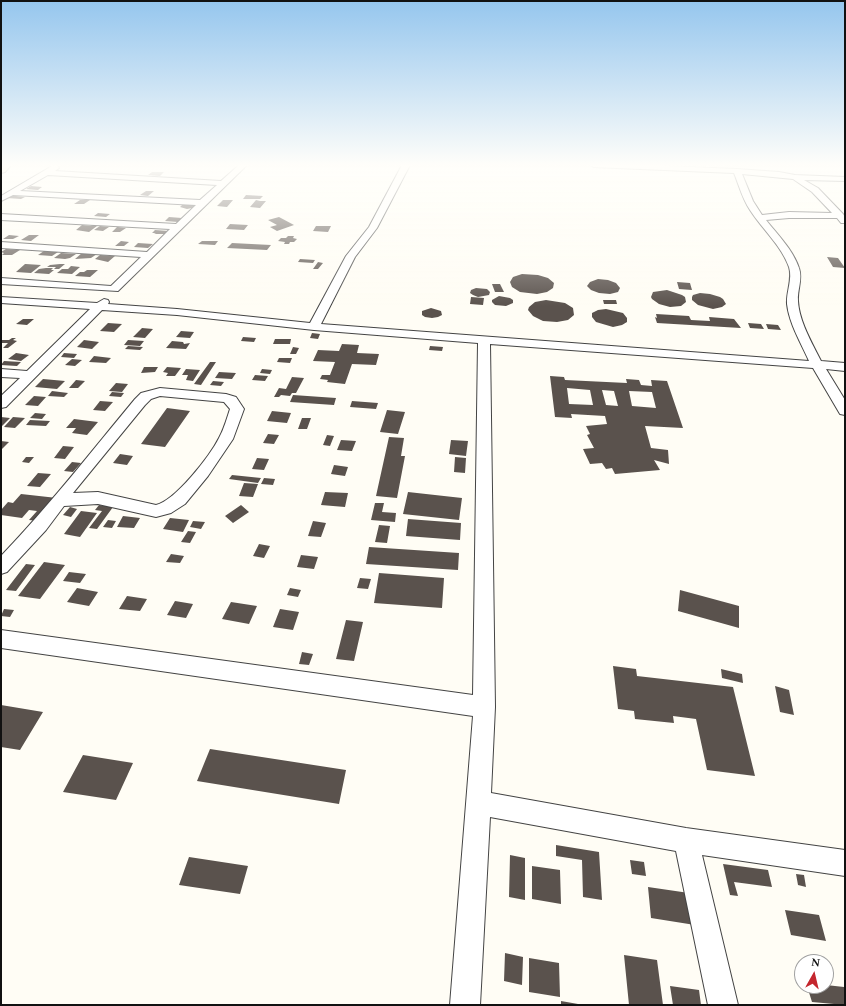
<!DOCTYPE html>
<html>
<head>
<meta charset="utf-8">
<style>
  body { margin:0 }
  #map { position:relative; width:846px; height:1006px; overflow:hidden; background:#fffdf5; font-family:Spectral,serif }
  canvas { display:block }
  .frame { position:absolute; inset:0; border:2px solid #111; pointer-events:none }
  .north { position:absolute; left:794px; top:954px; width:40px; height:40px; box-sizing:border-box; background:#fff; border:1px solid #a0a0a0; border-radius:50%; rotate:8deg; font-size:11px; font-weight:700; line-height:16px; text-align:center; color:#111 }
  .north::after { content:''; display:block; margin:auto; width:14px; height:18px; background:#c4262e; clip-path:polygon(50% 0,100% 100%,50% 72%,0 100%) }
</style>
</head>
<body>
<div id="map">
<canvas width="846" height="1006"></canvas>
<div class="frame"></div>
<div class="north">N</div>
</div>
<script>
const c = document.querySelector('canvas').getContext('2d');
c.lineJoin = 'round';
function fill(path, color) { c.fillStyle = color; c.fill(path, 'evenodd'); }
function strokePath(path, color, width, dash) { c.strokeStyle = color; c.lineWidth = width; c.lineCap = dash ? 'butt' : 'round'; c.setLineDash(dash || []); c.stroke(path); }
const building = new Path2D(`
  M152 172H164L160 176 148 175Z
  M31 186 42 187 38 190 26 189Z
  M146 191H154L148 196 140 195Z
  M246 195 263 196 260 199H243Z
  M11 196H16L25 197 21 199 7 198Z
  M80 200H90L84 204H74Z
  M223 200H233L227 207 217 206Z
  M256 200 260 201H266L260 208 250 207Z
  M183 204 196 205 192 208 187 209 180 207Z
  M98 213 110 214 106 217 94 216Z
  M169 217 182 218 178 222 165 221Z
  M279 217 294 225 277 231 270 227 277 225 268 220Z
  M101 223 89 232 76 230 82 225 90 226Z
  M230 224 248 225 244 230 226 229Z
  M100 226 109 227 103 231 94 230Z
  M316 226H331L328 232 313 231Z
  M117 227H118L126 228 120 232H112Z
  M155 230 169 231 166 234H154L156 233H152Z
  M9 235 19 236 13 239H3Z
  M29 235H39L31 241 21 240Z
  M288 236H294L293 238 297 239 294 242H290L289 244H284L285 242 278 241 281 238H286Z
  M121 241 129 242 124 246H115Z
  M202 241H218L215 245 198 244Z
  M138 243 153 244 148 248 134 247Z
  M232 243 271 245 267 250 227 248Z
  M6 249 20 250 12 255H2L4 253 1 252Z
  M44 251 58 252 52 256 38 255Z
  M61 253 76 254 70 258 65 259 54 258Z
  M82 253 97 254 91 258 75 259Z
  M100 255 115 256 108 262 95 259Z
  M827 257 838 258 845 268 833 267Z
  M300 259 315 260 313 263 298 262Z
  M318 262 323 263 318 269H313Z
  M25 264H26L41 265 31 273 16 272Z
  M60 264H65L59 269H54L56 267H47L50 265Z
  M71 266 80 267 72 274 57 273 62 269H68Z
  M46 268H53L51 270H54L49 274 34 273 39 269Z
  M87 270H98L90 277 75 276 80 272H84Z
  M522 274 538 275 548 278 554 283 553 288 547 292 537 294 520 292 512 287 510 282 513 277Z
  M598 279 608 280 616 283 620 288 618 292 610 294 599 293 591 290 587 286 590 282Z
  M677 282 690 283 692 290 679 289Z
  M492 284H500L504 292H495Z
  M476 288 487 289 490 292 489 295 478 297 473 295 470 293 471 290Z
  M667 290 682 295 685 297 686 302 681 306 670 307 659 304 652 299 651 297 653 292Z
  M700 293 710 294 720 297 723 299 726 304 722 307 713 309 698 305 692 300V297L693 295Z
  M499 296 510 298 513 300V303L506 306 495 305 492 302V300Z
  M471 297 484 298 483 305 470 304Z
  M546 300 565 303 573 308 574 315 568 320 557 322 543 321 533 316 528 310 529 307 535 302Z
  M603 300H616L617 304H604Z
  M431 308 441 311 442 315 438 317 432 318 425 317 422 315V311Z
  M606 309 623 313 627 318V322L622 325 613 327 596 322 592 317V313L598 310Z
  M656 314 689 316 691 320 710 321 709 317 734 319 741 328 657 323 655 317 657 318Z
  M23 319H34L27 325 16 324Z
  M108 323 122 324 114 332 100 331Z
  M748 323 761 324 764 329 750 328Z
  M766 324 778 325 781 330 768 329Z
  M142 328 153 329 145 338 133 337Z
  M181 331 194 332 190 338 176 337Z
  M312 333 320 334 318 339 310 338Z
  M243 337 256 338 254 342 241 341Z
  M12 338H16L13 340 17 341 8 348H3L8 343H1V340H9Z
  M275 339H291L290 344H273Z
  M84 340 99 342 92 349 77 347Z
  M128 340 144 341 140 346 124 345Z
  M172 341 183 342 184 344 190 343 186 349 166 348Z
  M342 344 359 345 357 353 379 354 376 365 352 364 345 384 327 382 328 380 320 379 322 375H330L335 362 313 361 318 350 339 351Z
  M128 346 143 347 140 350 125 349Z
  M430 346 443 347 442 351 429 350Z
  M293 347 299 348 296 354H290Z
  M16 353 29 355 21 361 8 359Z
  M64 353 77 354 74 358 61 357Z
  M94 356 111 358 106 363 89 362Z
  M279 358H292L290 363 277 362Z
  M72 359 82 360 75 366 65 365Z
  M4 361 21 362 17 366 1 365Z
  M210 362H216L201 385 194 384Z
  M144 367H158L155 372 141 373Z
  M167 367 181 368 175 376H166L168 373 163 372Z
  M186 369 200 370 193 381 186 380 188 375H182Z
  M262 369 272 370 270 374 260 373Z
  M219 372 236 373 232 379 215 378Z
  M255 375 268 376 265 381 252 380Z
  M550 376 564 377 565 380 627 383 626 379 639 380 641 385 652 386 651 380 667 381 683 428 645 426 651 448 668 450 669 464 654 460 660 470 615 474 612 468 606 469 602 463 590 464 583 449 594 448 587 435 590 434 586 426 607 424 605 416 571 414 572 418 555 417ZM567 388 590 390 593 405 569 404ZM602 390 614 391 618 406 606 405ZM629 391 652 392 656 408 632 406Z
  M292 377 304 378 296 393H292L290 396 281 395 279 397H274L279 388 286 389Z
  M43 379 65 381 57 389 35 387Z
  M76 380 85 381 78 388H69Z
  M213 381 224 382 221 386 210 385Z
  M116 383 128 384 122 392 109 391Z
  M52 391 68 393 64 397 48 396Z
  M112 392 124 393 121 397 109 396Z
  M293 395 336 398 334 405 290 402Z
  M34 396 46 397 38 406 25 405Z
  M100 401 113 402 105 411 93 410Z
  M352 401 378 403 376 409 350 407Z
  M167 408 190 411 165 447 141 444Z
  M387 410 405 412 398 434 380 432Z
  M272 411 291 413 287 423 267 421Z
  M35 413 46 414 42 419 30 418Z
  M1 417 10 418 1 427Z
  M13 417 25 418 15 428 4 427Z
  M302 418H311L307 429H298Z
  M74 419 98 422 87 435 72 433 76 428H66Z
  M30 420 50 421 46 426 26 425Z
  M268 434 279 435 274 444 263 443Z
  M327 435 334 436 330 446 323 445Z
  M389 437 404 438 401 456H405L397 498 376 496Z
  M341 440 356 441 352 451 337 450Z
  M451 440 468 441 466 456 449 454Z
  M1 441 9 442 1 450Z
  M63 446 74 447 65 459 54 458Z
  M120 454 133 456 127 465 113 463Z
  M26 457H34L29 463 22 462Z
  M455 457 466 458 465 473 454 472Z
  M257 458 269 459 264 470 252 469Z
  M72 462 81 463 73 472 64 471Z
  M334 465 348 467 345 476 331 474Z
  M38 473 51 474 40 487 27 486Z
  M232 475 261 478 258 483 229 479Z
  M264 478 275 479 273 485 261 484Z
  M244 483 258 484 253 497 239 496Z
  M325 492 348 493 345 507 321 505Z
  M408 492 462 498 459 520 403 514Z
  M21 494 57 498 38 521 29 520 37 511 29 510 22 518 1 515V510L8 502 13 503Z
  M375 503H384L382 512 396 513 395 522 371 520Z
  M99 505 113 507 97 529 89 528 102 511 95 510Z
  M241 505 249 512 233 523 225 516Z
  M70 507 77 509 71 517 63 515Z
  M81 511 97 513 80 537 64 534Z
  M123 516 140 518 134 528 117 527Z
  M170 518 189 520 183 532 163 529Z
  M408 519 461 523 460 540 406 536Z
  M108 520 116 521 112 528 103 527Z
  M193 521 205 522 201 529 190 527Z
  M313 521 326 523 321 537 308 536Z
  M379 525 390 526 387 543 375 542Z
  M188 531 196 532 190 543 181 542Z
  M259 544 270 546 264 558 253 556Z
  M369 547 459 553 458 570 366 564Z
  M171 554 184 556 180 563 166 562Z
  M301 555 318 557 314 569 297 567Z
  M44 562 65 565 40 599 18 596Z
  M26 564 35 565 16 591 6 590Z
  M69 572 86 574 80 583 63 581Z
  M379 573 444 578 442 608 374 603Z
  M360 578 371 579 368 589 357 588Z
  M77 588 98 592 89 606 67 602Z
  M290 588 301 590 298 597 287 595Z
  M680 590 739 606V628L678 611Z
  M127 596 147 599 140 611 119 609Z
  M175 601 193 604 186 618 167 615Z
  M231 602 257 606 249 624 222 619Z
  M4 609 14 610 10 617 1 616Z
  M280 609 299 612 293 630 273 627Z
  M346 620 363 622 354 661 336 659Z
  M302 652 313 654 309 665 299 664Z
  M613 666 636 669 637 676 733 687 755 776 707 770 696 719 673 716 674 723 635 719 634 711 618 709Z
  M721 669 742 674 743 683 722 678Z
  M775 686 789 690 794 715 780 712Z
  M1 705 43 712 20 750 1 747Z
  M210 749 346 770 339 804 197 781Z
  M83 755 133 763 116 800 63 792Z
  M556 845 599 852 602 900 583 897 582 860 556 856Z
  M510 855 525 858V900L509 897Z
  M189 857 248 866 240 894 179 885Z
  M630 860 644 862 646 876 632 874Z
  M723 864 768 870 772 887 734 882 738 896 730 895Z
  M532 866 560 870 561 904 532 899Z
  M796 874 804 875 806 887 798 885Z
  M648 887 689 893 695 925 651 918Z
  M785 910 819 915 826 941 791 935Z
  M505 953 523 957 522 985 504 981Z
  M624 955 657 960 663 1005H629Z
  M529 958 559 963 560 997 529 992Z
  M826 985 844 987 845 1005 812 1002 807 986H826Z
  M670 986 699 990 701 1005H673Z
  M561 1001 578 1004V1005H561Z`);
const street = new Path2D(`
  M239 165H247L118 291 1 284V278L111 286 141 257 1 248V242L147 252 170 229 1 220V214L176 224 196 205 13 195 1 201V196L52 166H58L59 168 55 171 221 181ZM48 175 217 185 200 200 20 191Z
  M402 165H410L377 228 355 257 321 324 809 361C801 343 789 323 787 304 786 292 793 279 789 267 781 245 762 229 750 210 742 198 739 185 734 173L594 167 590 165H645L737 169 779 172 795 175 845 177V181L804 180 818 188 843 214 845 217V223H841L837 218H789L766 220C778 235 793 250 799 268 803 279 797 290 798 301 799 321 812 343 821 361L845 363V371L826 369 845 400V415L840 414 813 368 490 344 495 707 491 793 686 828 845 850V876L702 855 738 1005H708L676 851 490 817 480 1005H450L473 716 1 648V630L473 695 478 343 314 330 177 315 102 310 6 407 1 408V396L20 378 1 377V369L27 371 90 309 1 303V297L97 303 104 299 108 300 109 302 108 304 177 309 310 323 346 256 369 227ZM742 174 793 179 812 192 832 213 789 212 762 215 753 201Z
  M160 388 226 394 236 397 244 409 233 439 208 476 185 504 171 513 156 517 98 504 64 506 46 530 7 572 1 574V556C49 506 91 452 135 399L141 393ZM160 396 224 402 230 409C227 418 224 429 219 438 210 456 175 501 156 505L98 492 73 493 145 405 151 399Z`);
const secondary = new Path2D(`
  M1 165H11L5 172 1 173Z`);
fill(building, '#5a524d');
strokePath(street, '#444', 2);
strokePath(secondary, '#333', 2);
fill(street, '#fff');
fill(secondary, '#fff6b0');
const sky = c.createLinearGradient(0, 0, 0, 306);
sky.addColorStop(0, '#95c6ee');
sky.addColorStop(0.54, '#fffefa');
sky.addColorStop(1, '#fffefa00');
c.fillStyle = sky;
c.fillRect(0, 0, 846, 306);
</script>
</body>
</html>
